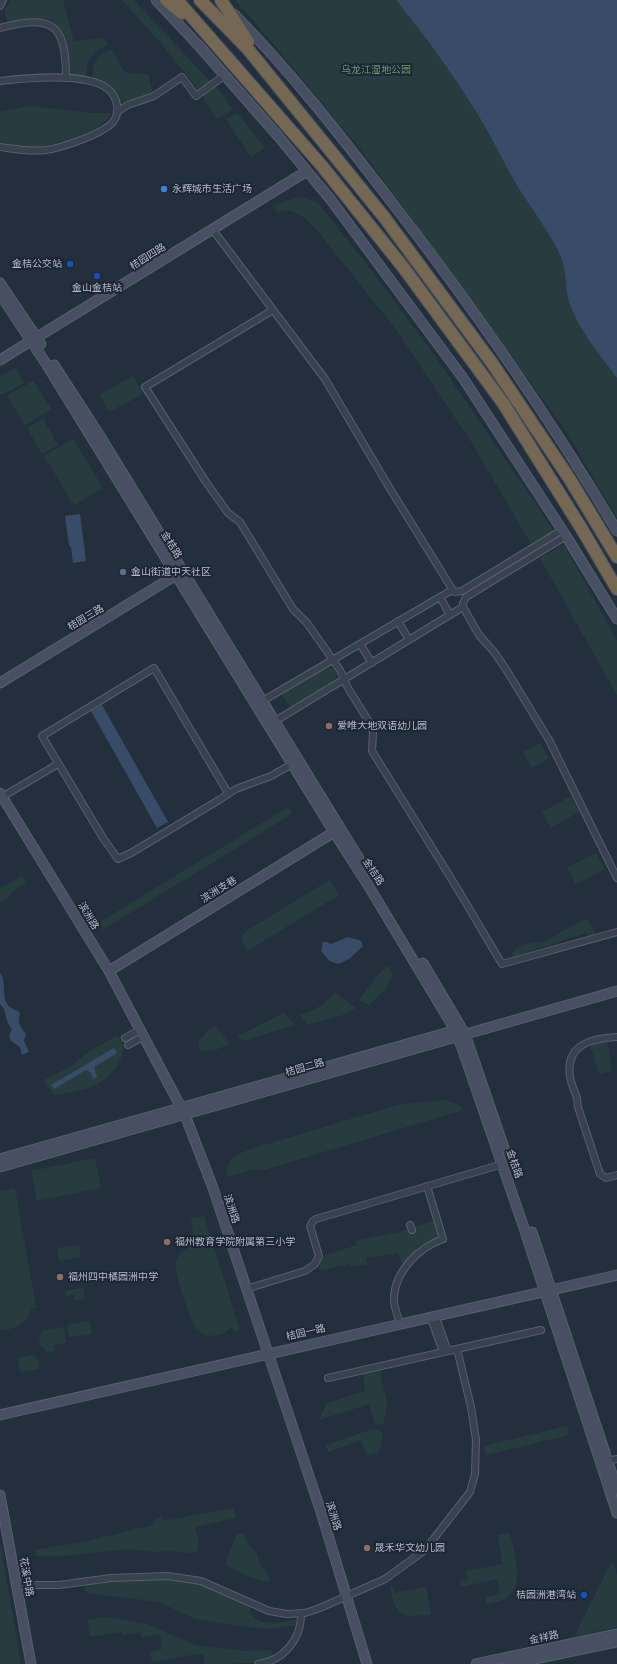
<!DOCTYPE html>
<html>
<head>
<meta charset="utf-8">
<style>
  body { margin:0 }
  canvas { display:block; background:#242f3e }
</style>
</head>
<body>
<canvas width="617" height="1664"></canvas>
<script>
const c = document.querySelector('canvas').getContext('2d');
c.lineJoin = 'round';
function fill(path, color) { c.fillStyle = color; c.fill(path, 'evenodd'); }
function strokePath(path, color, width, dash) { c.strokeStyle = color; c.lineWidth = width; c.lineCap = dash ? 'butt' : 'round'; c.setLineDash(dash || []); c.stroke(path); }
function label(font, color, halo, rows, align = 'center') {
  c.font = font + ' "Archivo Narrow","Noto Sans SC",sans-serif'; c.lineWidth = 4; c.setLineDash([]); c.textBaseline = 'middle'; c.strokeStyle = halo; c.fillStyle = color; for (const [text, x, y, turn = 0] of rows) {
    c.save(); c.translate(x, y); c.rotate((+turn || 0) * Math.PI / 180); c.textAlign = isNaN(turn) ? turn : align; if (halo) c.strokeText(text, 0, 0); c.fillText(text, 0, 0); c.restore();
  }
}
const green = new Path2D(`
  M10 0H63L74 41 105 38 107 45C92 53 85 61 87 78L71 75 69 73C70 53 64 38 53 21L43 18 7 21 5 10Z
  M122 0H134L220 92 233 110 217 119 194 84 166 49Z
  M235 0H402L441 50 549 224 617 369V518L566 431 365 155 272 42Z
  M112 50 123 70 128 73 148 74 153 93 122 105 113 89 92 77C93 64 97 53 112 50Z
  M29 106 93 113H109L110 115C103 131 59 143 43 146 29 149 14 147 0 145V112Z
  M237 113 265 148 251 157 226 119Z
  M300 197 318 203 368 266 430 349 554 531 531 544 472 443 397 331 317 230C306 219 295 206 278 212L273 206Z
  M15 368 24 383 2 395 0 393V377Z
  M133 376 143 394 109 412 100 394Z
  M33 381 51 409 25 425 7 396Z
  M43 419 58 445 42 454 27 428Z
  M73 439 103 488 74 505 44 456Z
  M564 545 617 641V695L540 558Z
  M330 668 335 670 337 675 334 681 291 708 281 694 323 669Z
  M540 743 549 758 532 768 523 752Z
  M571 796 579 812 551 828 542 812Z
  M288 807 292 814 104 929 100 922Z
  M596 853 605 869 576 884 567 868Z
  M22 876 26 882 9 894 11 896 0 902V888Z
  M330 880 339 895 247 951 241 938 246 931Z
  M585 919 590 922 596 935 589 937 586 933 515 956 512 955 514 950C524 945 532 941 543 942Z
  M388 966 393 976 385 989 369 1005 359 1000 385 967Z
  M335 993 356 1008 343 1015 307 1025 300 1015C315 1011 324 1004 335 993Z
  M284 1013 295 1025 242 1041 238 1036Z
  M215 1026 230 1044 215 1050 202 1051 199 1047V1041L206 1032Z
  M118 1035C120 1040 123 1044 123 1049 123 1063 107 1079 96 1085 83 1091 67 1093 54 1095L44 1080 70 1067 87 1053Z
  M607 1040 612 1071 599 1074 590 1044Z
  M444 1100C452 1102 458 1103 463 1110L267 1169 250 1170 228 1177C223 1160 238 1154 251 1149L397 1105Z
  M95 1158 101 1188 37 1201 31 1171Z
  M15 1188 36 1308H32C27 1323 15 1330 0 1330V1191Z
  M204 1216 240 1330 234 1332 232 1327C221 1338 206 1339 195 1328 190 1316 173 1273 176 1262 178 1254 184 1252 189 1245 195 1237 192 1227 191 1218Z
  M435 1220 439 1238 402 1264 398 1253 366 1258 367 1264 351 1267 350 1264 320 1270 319 1263 323 1256 357 1245 356 1241 403 1231Z
  M79 1245 81 1257 59 1261 57 1248Z
  M83 1288 85 1299 75 1300 74 1295 66 1296 65 1291Z
  M89 1321 92 1334 69 1337 67 1325Z
  M64 1327 66 1343 54 1345V1351L47 1352 40 1345 39 1335 44 1330Z
  M32 1355 39 1361V1369L20 1372 17 1358Z
  M380 1371 387 1403 383 1425 375 1424 369 1404 319 1420 327 1403 365 1391 363 1374Z
  M567 1426 569 1435 486 1455 484 1446Z
  M373 1429 381 1431 383 1435 379 1452 367 1455 361 1440 328 1452 326 1445Z
  M232 1508 235 1512V1518L195 1527 199 1543 197 1551 192 1553 169 1551 158 1552 131 1549 62 1556H36L35 1550 88 1541 152 1525 156 1520 162 1516 164 1521Z
  M241 1533H244L249 1546 256 1552 260 1565 268 1575 270 1581C255 1581 238 1573 226 1564V1561L237 1534Z
  M510 1533C513 1549 524 1582 510 1595 505 1601 494 1602 487 1604L485 1597 500 1594 497 1579 461 1587 460 1581 468 1579 466 1571 503 1564 497 1535Z
  M0 1544 19 1651 21 1664H0Z
  M611 1563 614 1564 617 1576V1627L577 1636 576 1633Z
  M169 1577 201 1583 250 1604C247 1630 280 1622 295 1620L298 1625 267 1629 233 1625 195 1619 159 1602 87 1593 84 1590 87 1584 111 1580Z
  M392 1586 395 1593 426 1587 431 1614C402 1618 396 1618 390 1587Z
  M107 1617 147 1624 195 1645 246 1651 272 1650 273 1658C256 1664 225 1664 205 1664L203 1653 152 1662 150 1652 162 1649 160 1634 141 1637 140 1632 122 1635 121 1632 90 1637 87 1620Z`);
const water = new Path2D(`
  M396 0H617V378C601 356 581 333 571 307 564 291 568 274 561 257 551 234 532 209 518 187 505 165 494 141 480 118 455 77 427 38 396 0Z
  M80 514 86 561 73 563 71 547 69 545 65 516Z
  M102 705 168 822 157 828 91 711Z
  M348 937 361 941 363 946 349 959 338 964 330 961 321 951 323 942H327L331 944Z
  M0 973C7 982 1 995 7 1004 10 1009 16 1009 20 1013 17 1022 20 1027 26 1034L24 1041 29 1052 22 1055 20 1047C13 1042 5 1039 12 1030L7 1021 4 1009 0 1004Z
  M114 1048 117 1053 94 1067 97 1077 94 1079 90 1072 86 1070 54 1089 51 1085Z`);
const street = new Path2D(`
  M0 6 3 0
  M0 28C52 14 66 23 66 78
  M0 81C25 78 88 72 108 89 113 93 116 99 117 105 118 111 117 117 113 122 103 134 61 148 46 150 31 152 15 149 0 147
  M117 112 128 105 154 96 182 77 196 96 225 75
  M213 230 325 379 392 492 454 592 462 591 562 530
  M273 310 145 387 206 482 228 513 240 522 293 609 307 623 340 670 348 688 371 725 373 733 372 751 457 888 502 964 617 932
  M566 536 466 597 463 603V607L479 635 495 653 507 671 549 740 617 878
  M440 597 450 615
  M398 621 409 640
  M360 644 372 663
  M259 703 452 590
  M272 723 463 607
  M228 793 154 668 42 736 103 838 118 859 131 853 219 800 236 789 271 776 294 763
  M2 797 58 764
  M617 1037C591 1038 565 1045 570 1077 571 1084 574 1089 576 1095 578 1099 577 1103 578 1107L600 1174 606 1178 617 1175
  M125 1038 140 1030
  M128 1045 144 1036
  M410 1225 412 1230
  M246 1289 305 1271 315 1264 319 1256 310 1226 313 1221 316 1219 503 1164
  M435 1315 448 1351
  M430 1316 443 1352
  M400 1323C397 1315 393 1304 394 1296 396 1270 420 1247 443 1239L427 1186
  M328 1378 541 1330
  M608 1461 617 1459
  M16 1585H59L111 1578 168 1576 201 1581 269 1611 287 1614 305 1613 320 1608 385 1579 425 1550 470 1492 475 1474 476 1440 471 1407 457 1349
  M258 1664C283 1661 302 1639 301 1613`);
const secondary = new Path2D(`
  M156 0 200 47 278 136 331 200 463 378 566 536 617 619
  M234 14C291 72 341 136 390 200 472 306 549 416 617 531
  M0 283 41 344
  M0 294 47 365 334 832 368 885 455 1030 462 1048 524 1228 617 1513
  M0 360 307 171
  M54 365 100 436 366 870
  M0 683 181 572
  M0 793 109 971 185 1115 213 1188 321 1512 367 1664
  M423 963 465 1034 504 1148
  M109 971 339 829
  M0 1159 460 1029
  M0 1167 617 991
  M532 1232 617 1489
  M0 1415 617 1275
  M0 1495 31 1664
  M476 1664 617 1634
  M511 1664 617 1642`);
const highway = new Path2D(`
  M166 0 182 13
  M177 0 322 166 403 267 503 403 583 531 617 589
  M200 0 247 48 384 217 492 363 569 478 617 557
  M221 0 248 42`);
const markers = [
  [164,189,4,"#3f7fe0"],
  [70,264,4,"#1a4fb4"],
  [97,276,4,"#1a4fb4"],
  [123,572,4,"#5c6f8a"],
  [329,726,4,"#8d6e63"],
  [167,1242,4,"#8d6e63"],
  [60,1277,4,"#8d6e63"],
  [367,1548,4,"#8d6e63"],
  [584,1595,4,"#1a4fb4"]
];
const parkNames = [
  ["乌龙江湿地公园",376,70]
];
const poiNames = [
  ["永辉城市生活广场",172,189],
  ["金桔公交站",62,264,"right"],
  ["金山金桔站",97,288,"center"],
  ["金山街道中天社区",131,572],
  ["爱唯大地双语幼儿园",337,726],
  ["福州教育学院附属第三小学",175,1242],
  ["福州四中橘园洲中学",68,1277],
  ["晟禾华文幼儿园",375,1548],
  ["桔园洲港湾站",576,1595,"right"]
];
const streetNames = [
  ["桔园四路",148,257,-32],
  ["金桔路",171,545,58],
  ["桔园三路",86,618,-31],
  ["金桔路",373,872,57],
  ["滨洲支巷",219,890,-32],
  ["滨洲路",88,916,59],
  ["桔园二路",305,1068,-16],
  ["金桔路",514,1164,71],
  ["滨洲路",231,1209,72],
  ["桔园一路",306,1333,-13],
  ["滨洲路",333,1516,73],
  ["花溪中路",26,1577,80],
  ["金祥路",544,1638,-12]
];
fill(green, '#263c3f');
fill(water, '#394c67');
strokePath(street, '#565f6c', 8);
strokePath(secondary, '#565f6c', 11);
strokePath(highway, '#434c59', 14);
strokePath(street, '#38414e', 6);
strokePath(secondary, '#465061', 9);
strokePath(highway, '#746855', 12);
for (const [x, y, r, color] of markers) { const dot = new Path2D(); dot.arc(x, y, r, 0, 2 * Math.PI); c.fillStyle = color; c.fill(dot); strokePath(dot, '#1d2633', 1.5); }
label('10px', '#6b9a76', '#1d2633', parkNames);
label('10px', '#b4bcc9', '#1d2633', poiNames, 'left');
label('10px', '#b4bcc9', '#1d2633', streetNames);
</script>
</body>
</html>
